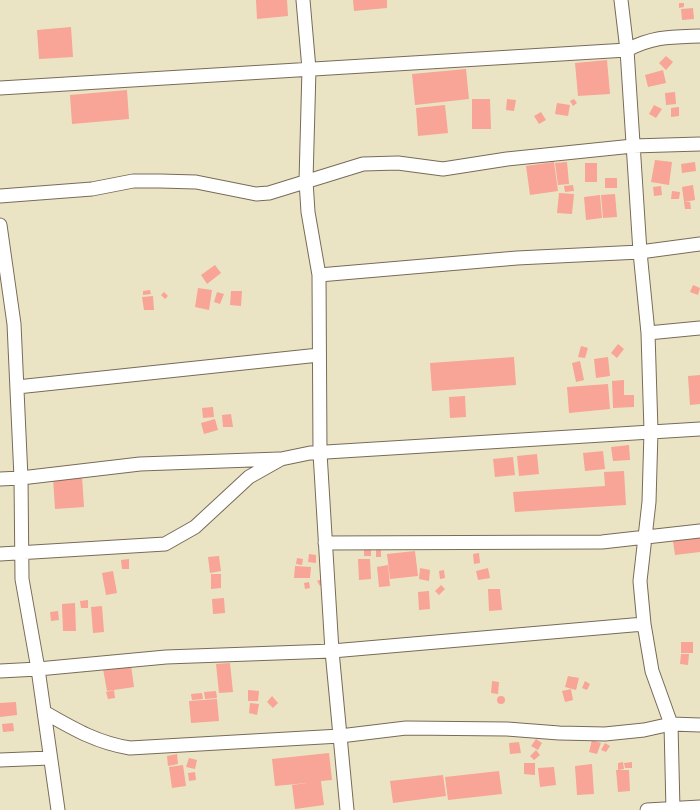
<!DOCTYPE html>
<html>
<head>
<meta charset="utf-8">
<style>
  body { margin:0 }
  canvas { display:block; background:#eae4c4 }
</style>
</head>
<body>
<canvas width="700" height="810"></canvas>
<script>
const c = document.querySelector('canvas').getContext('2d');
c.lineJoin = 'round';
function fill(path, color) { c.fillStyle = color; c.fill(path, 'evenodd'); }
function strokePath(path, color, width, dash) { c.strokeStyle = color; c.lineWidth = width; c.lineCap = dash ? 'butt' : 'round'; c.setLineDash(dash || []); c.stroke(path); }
const building = new Path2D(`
  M256 0H287L288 16 257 19Z
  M353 0H387V8L354 11Z
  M679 3H684V7L679 8Z
  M693 8 694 19 682 20 681 9Z
  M71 27 73 57 39 59 37 30Z
  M666 56 673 62 666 70 659 63Z
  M607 60 610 94 578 96 575 63Z
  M466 69 469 99 415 105 412 74Z
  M663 70 666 83 648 87 645 75Z
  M127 90 129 119 72 124 70 95Z
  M675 92 676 104 666 105 665 93Z
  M472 99H490L491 129H472Z
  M507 99 516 100 514 111 506 110Z
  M574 99 577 103 573 106 570 101Z
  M557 103 570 105 568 116 555 114Z
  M445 105 448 133 418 136 416 108Z
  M654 105 662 109 656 118 649 114Z
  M679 107V116L671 117V108Z
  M541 112 546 120 539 124 534 116Z
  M655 160 672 162 669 185 651 182Z
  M554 162 558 191 530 195 526 166Z
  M567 162 569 184 558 185 555 163Z
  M695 162 696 171 682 173 681 164Z
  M585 163H597V182H585Z
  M605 178H617V188H605Z
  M573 185 574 191 565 192 564 186Z
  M693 185 695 200 684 202 682 187Z
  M661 186 662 195 654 196 653 187Z
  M672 191 680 192 679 199H671Z
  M559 193 574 194 572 214 557 213Z
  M615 194 617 217 603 218 601 195Z
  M600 195 602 218 586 220 584 197Z
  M684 202H690L691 209H685Z
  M215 265 221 273 207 284 201 275Z
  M693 285 700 288 698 295 690 292Z
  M198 288 212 290 209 310 195 307Z
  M150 290 151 294 143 295V291Z
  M231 291H242L241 306 230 305Z
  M164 292 168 296 165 299 161 295Z
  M217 292 224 294 220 304 214 302Z
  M153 296 154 310H144L142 297Z
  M618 344 624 349 617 358 611 353Z
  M581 346 588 348 585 358 578 357Z
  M514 357 516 385 432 391 430 363Z
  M608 357 610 376 596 378 594 359Z
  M580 361 584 380 576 382 572 363Z
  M700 375V404L690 405 688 376Z
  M624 380V395H634V407L613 408 612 381Z
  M608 384 610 409 569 413 567 387Z
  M465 396 466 417 450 418 449 397Z
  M213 407 214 417 203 418 202 408Z
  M231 414 233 427H223L222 415Z
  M215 419 218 430 204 434 201 423Z
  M629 445 630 460 613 461 611 447Z
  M603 451 605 469 585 471 583 453Z
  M537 454 539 474 519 476 517 456Z
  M513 457 515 475 495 477 493 459Z
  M624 471 626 505 515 512 513 492 605 486 604 472Z
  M82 476 84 507 55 509 53 478Z
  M700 538V552L675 555 673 541Z
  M364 547H371V556H364Z
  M376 549 381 550V557H376Z
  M415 551 418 576 390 579 387 554Z
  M479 553 480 563 474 564 473 554Z
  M309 554 316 555V563L308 562Z
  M219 556 221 571 210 573 208 557Z
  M297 558 303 559 302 565 296 564Z
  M129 559V569H122L121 560Z
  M358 559H370L371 579 359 580Z
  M388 565 390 586 379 587 377 567Z
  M295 566 311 567 310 578H294Z
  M420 568 430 570 429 581 419 579Z
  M488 568 490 578 478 580 476 571Z
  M444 570 445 578 440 579 439 571Z
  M113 571 117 593 106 595 102 573Z
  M211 574H221V588L211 589Z
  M322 579 325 584 320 586 317 581Z
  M309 582 310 588 305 589 304 583Z
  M441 585 445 589 439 595 435 591Z
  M488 589H500L502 610 489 611Z
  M429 591 430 609 419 610 418 592Z
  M224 598 225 613 213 614 212 599Z
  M88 600V608H81L80 601Z
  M75 603 76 631H63L62 604Z
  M102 606 104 632 93 633 91 607Z
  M58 611 59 620 51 621 50 612Z
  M681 642H693V653H681Z
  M681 654H689L688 665 680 664Z
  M230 663 233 692 219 693 216 664Z
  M131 665 134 687 107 691 103 669Z
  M568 676 579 678 576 690 565 687Z
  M492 681 499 682 498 694 491 693Z
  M585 681 590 684 587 690 582 688Z
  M571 689 573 700 565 702 562 691Z
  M114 690 115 698 108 699 106 692Z
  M248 690 259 691 258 701H248Z
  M216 691 217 698 205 699 204 692Z
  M202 693 203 699 192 700 191 694Z
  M497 700a4 4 0 1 1 8 0a4 4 0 1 1-8 0Z
  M272 696 278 703 273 708 267 702Z
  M217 699 219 721 191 723 189 701Z
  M16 702 17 715 0 717V703Z
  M250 703 259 704 257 715 249 713Z
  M13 723 14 731 3 732 2 724Z
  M536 739 542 743 538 750 531 746Z
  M592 740 601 743 597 754 589 752Z
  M519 742 521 753 510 754 509 743Z
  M605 743 610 746 606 752 601 750Z
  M536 750 540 755 534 760 530 756Z
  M329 753 332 780 321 781 324 805 295 809 292 785 307 783 275 786 272 759Z
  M177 754 178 764 168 766 167 756Z
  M189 758 197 760 195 769 186 767Z
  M623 762 624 769 618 770V763Z
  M632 762V768H625L624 763Z
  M524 763H535V775L524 774Z
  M592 764 594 794 577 795 575 766Z
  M183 765 186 786 172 788 169 767Z
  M554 767 556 785 540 787 538 768Z
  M616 770H629L630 791 618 792Z
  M499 771 502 794 448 800 445 777Z
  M195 772 196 780 189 781 188 773Z
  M443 775 446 796 393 803 390 781Z`);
const minor = new Path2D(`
  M303 0 309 69 306 181 308 212 319 275 320 453 332 651 347 810
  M621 0 627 50 640 252 648 333 651 431 649 502 640 581 644 624 652 671 671 724 673 810
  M0 88 627 50C654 36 671 37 700 36
  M0 196 92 189 133 181H160L196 182 256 194 269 193 363 164 398 163 443 169 507 159 633 146 700 144
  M0 225 14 324 21 478 22 579 38 669 58 810
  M319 275 517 258 640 252 700 244
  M648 333 700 328
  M17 387 319 355
  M0 479 21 478 140 464 279 459
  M325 543 602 542 700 531
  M0 554 165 544 195 527 249 477 281 459 310 453 700 429
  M0 671 38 669 166 657 332 651 644 624
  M44 712C72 728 97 743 130 748L340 736 406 728 507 729 559 733 605 734 644 730 671 724 700 725
  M0 760 50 758
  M647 810 700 807`);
fill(building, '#f8a496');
strokePath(minor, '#786b58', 15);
strokePath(minor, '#fff', 13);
</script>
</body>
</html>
